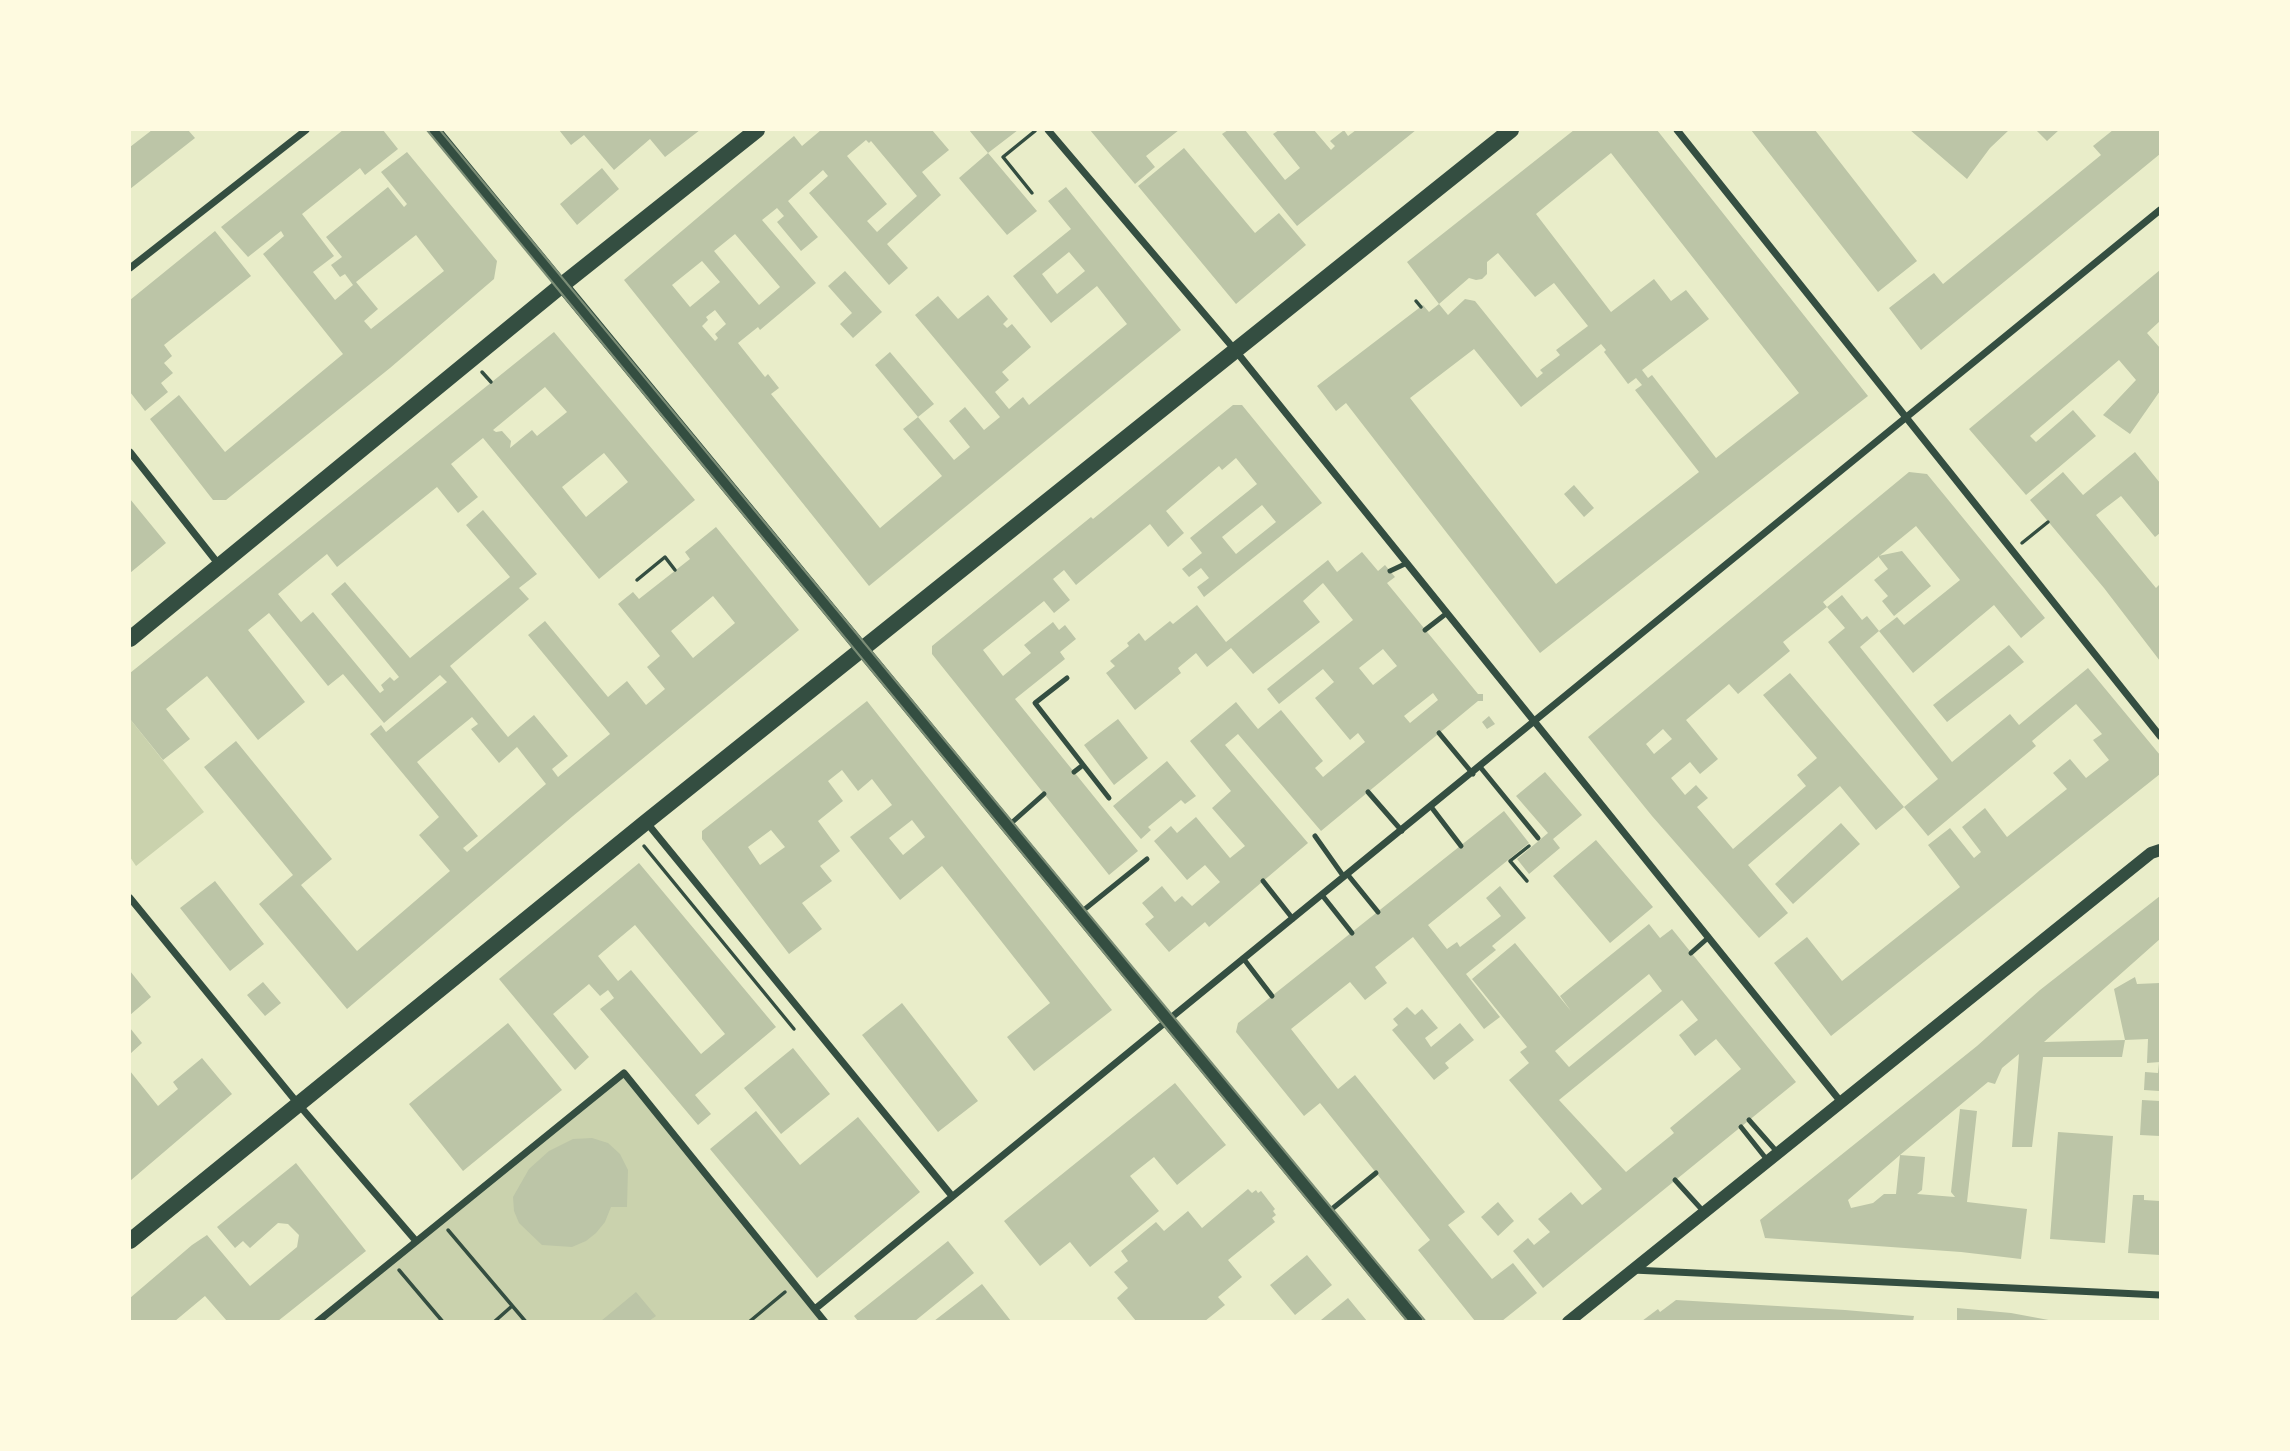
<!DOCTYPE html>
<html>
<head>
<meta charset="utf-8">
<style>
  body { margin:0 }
  #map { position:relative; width:2290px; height:1451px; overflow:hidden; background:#e9edc9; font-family:"PT Sans Narrow",sans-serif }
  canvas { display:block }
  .frame { position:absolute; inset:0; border:131px solid #fefae0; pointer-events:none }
</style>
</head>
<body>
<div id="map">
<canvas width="2290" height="1451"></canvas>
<div class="frame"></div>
</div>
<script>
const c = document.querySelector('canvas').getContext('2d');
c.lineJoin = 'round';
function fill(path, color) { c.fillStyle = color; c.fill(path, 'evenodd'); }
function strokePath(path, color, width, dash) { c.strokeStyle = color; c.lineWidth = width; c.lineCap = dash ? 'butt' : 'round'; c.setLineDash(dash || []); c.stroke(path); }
const green = new Path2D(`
  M130 719 204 812 136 866 130 857Z
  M624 1073 825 1322H317Z`);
const building = new Path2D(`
  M152 130H188L195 138 130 189V147Z
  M343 130H383L398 149 365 175 360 168 302 214 334 256 313 272 335 300 353 285 345 274 340 277 331 265 342 257 326 237 388 187 404 207 407 204 381 172 407 152 497 261 494 279 390 368 226 500H213L150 419 179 395 225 452 343 354 263 254 284 236 281 231 248 257 221 227ZM416 235 444 271 371 329 364 321 378 309 356 282Z
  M559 130H700L665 157 650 139 614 170 584 135 571 145Z
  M821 130H932L949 150 922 172 941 195 887 244 908 268 889 285 809 193 828 176 823 170 788 201 818 237 801 251 777 222 784 216 777 208 762 220 816 283 760 330 758 327 738 343 765 377 768 374 779 388 771 394 880 528 942 476 903 429 918 417 875 365 890 352 934 404 918 417 954 460 970 447 949 421 965 407 984 430 1000 417 915 315 938 296 958 319 988 295 1008 319 1003 324 1007 328 1012 324 1031 347 1002 372 1009 380 995 392 1009 409 1023 397 1029 405 1127 324 1097 286 1051 323 1013 276 1071 229 1048 201 1066 187 1181 330 869 586 624 280 794 136 802 146ZM866 140 869 143 871 141 917 196 877 232 867 221 887 204 847 156ZM735 234 780 287 759 305 714 251ZM1069 252 1085 271 1057 294 1042 274ZM702 261 720 282 690 307 672 285ZM715 310 726 324 715 334 718 338 715 341 702 326 708 320 706 317Z
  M969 130H1018L988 153 1037 211 1007 235 959 178 988 153Z
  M1090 130H1179L1146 156 1155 167 1135 184Z
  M1228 130H1245L1285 180 1300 168 1273 134 1279 130H1314L1331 150 1335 146 1330 141 1344 130 1348 136 1356 130H1416L1297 226 1222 134Z
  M1574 130H1657L1868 396 1540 653 1346 403 1336 411 1317 386 1423 305 1429 312 1439 304 1448 315 1465 299 1475 301 1537 378 1543 373 1540 370 1560 355 1556 350 1588 326 1554 283 1535 297 1498 253 1487 262V274L1482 279 1476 280 1469 278 1439 304 1407 262ZM1611 153 1799 393 1716 458 1652 375 1648 378 1642 370 1709 319 1686 290 1671 301 1654 279 1611 312 1536 214ZM1601 344 1606 350 1604 352 1628 384 1636 378 1642 385 1635 390 1699 472 1556 584 1410 398 1474 349 1521 407Z
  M1751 130H1815L1917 261 1878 292Z
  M1910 130H2009L1990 148 1967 179Z
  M2036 130H2059L2047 141Z
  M2113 130H2160V154L1921 350 1889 308 1934 273 1943 284 2101 155 2093 146Z
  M1184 148 1255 233 1279 213 1306 245 1236 304 1138 186Z
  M602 168 619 189 577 225 560 204Z
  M215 231 251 276 164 345 172 356 164 363 173 373 161 383 168 392 145 411 130 392V300Z
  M2160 270V321L2147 333 2160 348V391L2130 434 2103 415 2136 380 2119 360 2030 436 2036 442 2073 410 2096 436 2026 495 1969 429Z
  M845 271 882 312 853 338 840 324 852 313 828 286Z
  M554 332 695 500 599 579 483 438 451 464 478 497 458 513 437 487 337 567 327 554 278 594 301 622 313 612 380 693 384 690 381 685 390 677 394 681 399 677 331 594 345 582 410 658 510 577 466 525 483 510 537 574 519 588 529 599 450 666 508 737 534 715 568 756 552 769 558 777 610 734 528 635 545 621 608 697 627 681 646 705 665 689 647 667 660 656 618 604 633 592 639 599 690 559 685 552 716 527 799 630 573 816 347 1009 259 904 293 875 204 767 236 741 332 859 301 885 357 951 450 871 419 835 439 817 370 734 381 725 386 732 447 682 440 675 384 723 343 674 328 686 269 613 248 630 305 702 258 740 207 676 166 709 190 739 163 760 130 719V673ZM545 387 567 412 537 436 532 430 510 448 511 441 502 431 496 432 493 430ZM604 453 628 482 586 517 562 487ZM713 596 735 623 693 658 671 631ZM472 717 478 724 471 729 499 763 517 747 546 784 467 852 463 848 478 836 417 762Z
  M1233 405H1242L1322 503 1204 597 1197 587 1209 578 1201 568 1189 577 1182 569 1202 553 1190 538 1257 484 1236 458 1222 470 1219 466 1166 511 1184 533 1168 547 1150 524 1076 585 1064 570 1053 579 1070 600 1054 613 1044 601 983 650 1003 676 1031 653 1024 645 1053 622 1059 630 1065 625 1076 639 1060 652 1065 659 1015 699 1138 851 1109 875 932 654V646L1091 517 1093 519ZM1262 505 1276 522 1236 554 1222 537Z
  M2135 452 2160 483V533L2155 537 2121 496 2096 515 2156 588 2160 584V661L2104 588 2030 500 2063 472 2083 495Z
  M1909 472 1927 474 2045 618 2021 638 1994 605 1913 673 1879 631 1860 647 1952 762 2010 714 2019 725 2088 668 2160 755V774L1831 1036 1774 963 1807 937 1842 981 1960 887 1928 845 1950 828 1974 858 1981 852 1962 827 1985 808 2007 837 2067 789 2053 773 2070 759 2086 778 2109 760 2093 740 2102 734 2076 704 2032 741 2036 746 1928 836 1904 807 1938 779 1828 642 1845 628 1827 607 1842 595 1862 620 1867 616 1879 631 1897 617 1904 625 1960 580 1916 526 1823 602 1827 607 1783 642 1790 651 1738 694 1729 684 1686 720 1718 759 1700 774 1690 762 1671 778 1685 795 1696 785 1708 798 1697 807 1733 849 1806 786 1797 775 1817 758 1763 695 1790 673 1904 807 1876 830 1840 786 1748 865 1788 913 1759 938 1652 816 1588 737ZM1663 729 1672 739 1654 754 1646 744Z
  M1574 485 1594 508 1584 517 1564 494Z
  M130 499 166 543 130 573Z
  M1902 551 1931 586 1894 616 1882 601 1888 596 1874 580 1888 569 1878 556Z
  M1362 552 1378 571 1385 565 1395 577 1387 583 1478 694H1483V701H1478L1321 831 1238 734 1225 745 1308 843 1209 927 1205 922 1169 952 1145 924 1154 917 1142 903 1162 886 1175 902 1182 896 1192 906 1220 882 1205 865 1187 880 1154 841 1171 826 1177 833 1196 817 1230 858 1245 846 1212 808 1231 791 1190 741 1236 702 1258 729 1281 710 1323 761 1315 768 1323 777 1365 742 1358 733 1350 740 1315 698 1334 682 1323 669 1279 704 1267 689 1353 620 1323 583 1303 601 1320 622 1253 674 1231 648 1207 667 1196 653 1178 668 1181 673 1135 710 1106 673 1115 666 1110 661 1129 646 1127 643 1139 633 1145 641 1170 621 1173 624 1197 605 1226 642 1328 560 1337 572ZM1383 649 1397 666 1373 685 1359 668ZM1433 693 1438 700 1410 723 1404 716Z
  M2009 645 2024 662 1947 722 1933 705Z
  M867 701 1112 1010 1034 1071 1007 1037 1050 1003 942 866 900 900 850 837 892 805 872 779 858 791 842 770 828 781 843 801 818 821 840 851 820 866 832 881 802 903 822 929 789 954 702 839V831ZM912 820 925 837 903 855 889 838ZM771 830 785 847 760 865 748 847Z
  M1489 716 1495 724 1487 729 1482 722Z
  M1118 719 1148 758 1114 785 1084 745Z
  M1167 761 1196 796 1185 804 1181 800 1148 827 1151 830 1141 839 1113 806Z
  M1545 772 1582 815 1553 839 1560 848 1529 874 1517 859 1548 833 1516 796Z
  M1504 811 1529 843 1428 925 1447 949 1457 942 1460 947 1501 916 1486 898 1500 886 1526 918 1492 946 1496 950 1466 974 1500 1017 1484 1029 1413 937 1375 967 1387 983 1365 1000 1350 982 1291 1029 1338 1089 1355 1075 1465 1212 1448 1225 1492 1279 1513 1263 1537 1293 1502 1321H1475L1418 1250 1430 1240 1320 1103 1304 1116 1236 1032 1238 1023Z
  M1841 823 1860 844 1793 904 1775 884Z
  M1596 840 1653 907 1610 943 1553 876Z
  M639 863 776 1027 695 1095 711 1114 698 1125 600 1009 614 998 608 990 600 996 589 984 553 1014 589 1057 575 1070 499 979ZM635 925 725 1034 701 1054 631 970 618 981 598 956Z
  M215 881 264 944 230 971 180 908Z
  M2160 896V939L2044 1042 2125 1040 2122 1057H2043L2032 1147H2012L2019 1054 2002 1068 1995 1084 1988 1082 1900 1155 1925 1157 1922 1190 1917 1194 1955 1197 1951 1192 1960 1109 1977 1111 1967 1202 2027 1209 2021 1259 1961 1252 1765 1238 1760 1220 1977 1046 2040 990ZM1900 1155 1896 1194H1884L1873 1203 1851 1208 1848 1200Z
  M1649 924 1660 938 1672 929 1796 1082 1543 1288 1513 1251 1528 1238 1534 1245 1550 1232 1538 1219 1571 1192 1582 1205 1602 1189 1509 1080 1529 1063 1520 1052 1527 1047 1472 979 1515 943 1571 1011 1560 996ZM1649 974 1662 991 1569 1067 1555 1051ZM1682 1000 1698 1020 1679 1035 1695 1056 1716 1039 1741 1069 1670 1128 1674 1133 1626 1172 1559 1100Z
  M130 971 151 997 130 1015Z
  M2135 977 2137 984 2160 983V1062L2147 1063 2148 1039 2125 1040 2114 989Z
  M263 982 281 1003 265 1016 247 995Z
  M902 1003 978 1101 938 1132 862 1035Z
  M1407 1007 1415 1015 1422 1009 1438 1028 1425 1038 1431 1047 1460 1023 1474 1040 1445 1063 1449 1068 1434 1080 1392 1030 1398 1025 1393 1019Z
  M508 1023 562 1090 463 1171 409 1104Z
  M130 1028 142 1043 130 1054Z
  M793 1048 830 1094 781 1134 744 1088Z
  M202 1058 232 1094 130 1181V1071L158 1106 178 1089 173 1082Z
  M2159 1063 2160 1083 2159 1091 2144 1090 2145 1072 2158 1073Z
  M1175 1083 1226 1145 1177 1185 1154 1157 1130 1176 1159 1211 1090 1267 1070 1242 1040 1266 1004 1221Z
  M2142 1100 2160 1101V1136L2140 1135Z
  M756 1111 800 1165 858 1117 920 1192 817 1278 710 1149Z
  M2058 1132 2113 1136 2105 1243 2050 1239Z
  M592 1138 608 1143 620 1154 628 1170 627 1207H611L605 1222 596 1233 586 1241 572 1247 542 1245 519 1223 514 1211 513 1197 529 1169 549 1151 573 1139Z
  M296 1163 366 1251 278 1321H227L205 1296 175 1321H130V1298L192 1245 207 1235 250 1286 297 1247 299 1235 288 1224 278 1223 250 1248 243 1241 235 1248 217 1227Z
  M1248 1189 1252 1193 1256 1190 1258 1193 1261 1191 1275 1209 1273 1211 1276 1215 1272 1218 1275 1222 1228 1260 1242 1277 1218 1297 1225 1305 1205 1321H1136L1117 1298 1128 1288 1114 1272 1128 1261 1121 1251 1156 1222 1164 1231 1188 1211 1202 1228Z
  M2133 1195H2144V1200L2160 1201V1255L2128 1253Z
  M1498 1202 1514 1221 1498 1236 1481 1217Z
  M948 1241 974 1273 915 1321H858L854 1316Z
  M1307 1255 1332 1285 1295 1315 1270 1285Z
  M982 1284 1011 1321H934Z
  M636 1292 656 1316 649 1321H601Z
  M1348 1298 1367 1321H1323L1321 1320Z
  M1676 1300 1845 1310 1914 1316 1913 1321H1642L1658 1309 1660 1312Z
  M1957 1308 2011 1313 2054 1321H1957Z`);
const path = new Path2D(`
  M1032 193 1003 157 1035 131
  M1416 301 1421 307
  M482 372 491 382
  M2022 543 2048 522
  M637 580 665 557 675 570
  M644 846 794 1029
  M1527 881 1510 861 1529 846
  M448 1230 526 1322
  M399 1270 443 1322
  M494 1322 512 1306
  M749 1322 785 1292`);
const service = new Path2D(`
  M1390 571 1407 563
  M1425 630 1447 613
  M1067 678 1035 703 1109 798
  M1439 733 1473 774
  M1481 768 1538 838
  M1074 772 1083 765
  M1368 792 1402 831
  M1432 808 1461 846
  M1008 826 1044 794
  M1315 836 1344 877
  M1348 875 1378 912
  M1263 881 1293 919
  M1322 895 1352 933
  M1080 913 1147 859
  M1691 953 1709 937
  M1243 958 1272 996
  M1749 1120 1778 1153
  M1741 1127 1768 1161
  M1675 1180 1704 1212
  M1327 1213 1376 1173`);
const minor = new Path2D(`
  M1048 130 1235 350 1841 1102
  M1677 130 2160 736
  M130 268 306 130
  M130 452 220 566
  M647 823 952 1196
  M130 898 299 1105 416 1241
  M1633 1270 2160 1295
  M815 1309C1262 941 1714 579 2160 210
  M317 1322 624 1073 825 1322`);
const tertiary = new Path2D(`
  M435 130 562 285
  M1568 1322 2151 853 2160 850`);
const secondary = new Path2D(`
  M562 285 1416 1322`);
const primary = new Path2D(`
  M130 639 562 285 757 130
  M130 1241 646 822 1511 130`);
const tram = new Path2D(`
  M427 130 1408 1322
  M440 130 1426 1322`);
fill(green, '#cad2ad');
fill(building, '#bcc5a7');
strokePath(path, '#344e41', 3.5);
strokePath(service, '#344e41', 5);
strokePath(minor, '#344e41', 7);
strokePath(tertiary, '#344e41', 12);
strokePath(secondary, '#344e41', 14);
strokePath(primary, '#344e41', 16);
strokePath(tram, '#7c8e77', 2);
</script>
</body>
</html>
